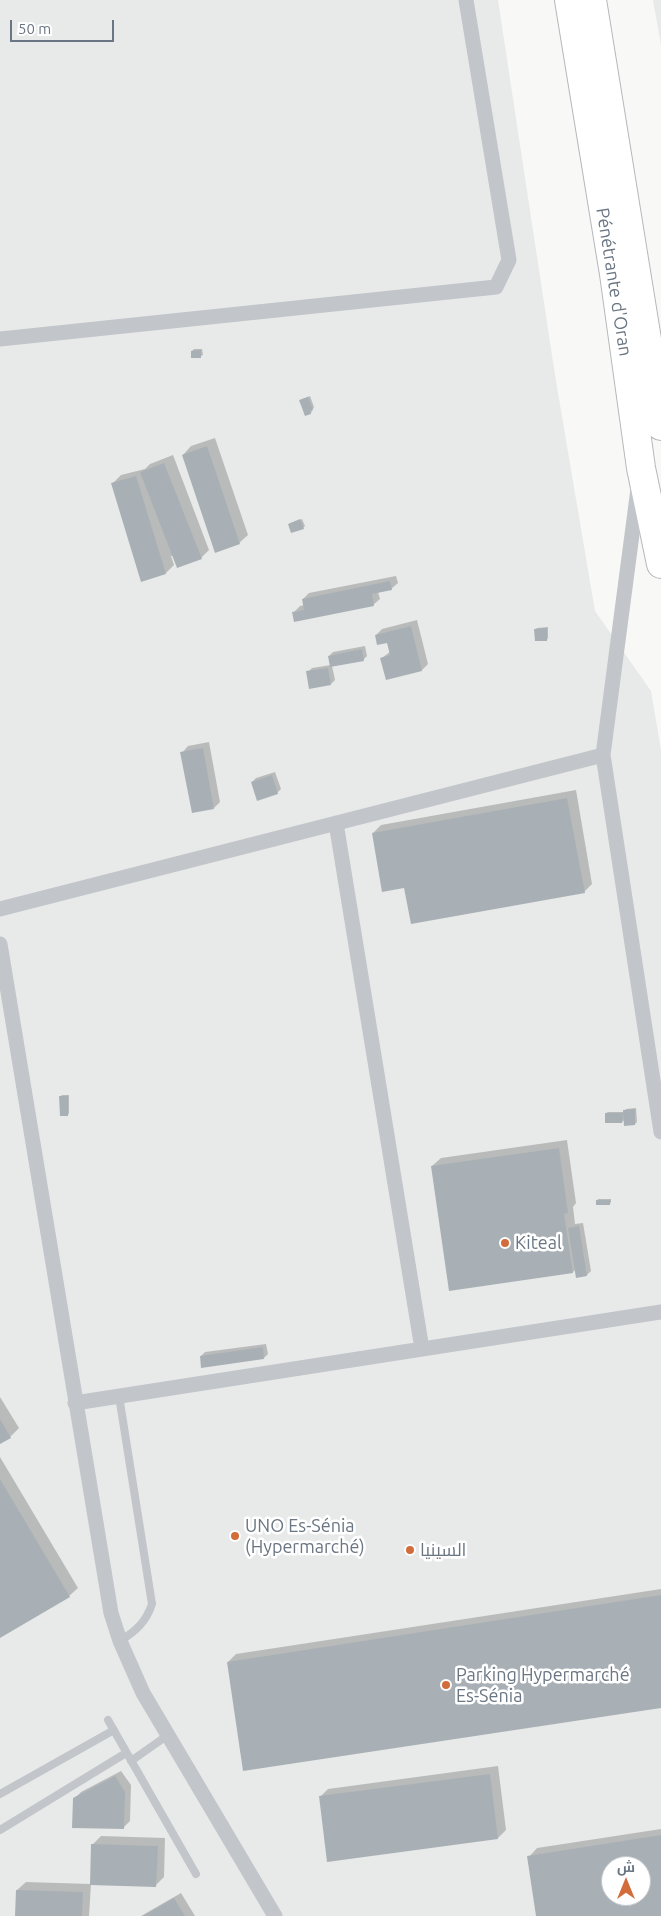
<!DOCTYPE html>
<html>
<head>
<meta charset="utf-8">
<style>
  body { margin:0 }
  #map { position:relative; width:661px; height:1916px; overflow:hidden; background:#f8f8f6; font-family:Ubuntu,Cairo,sans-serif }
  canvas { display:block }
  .north { position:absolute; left:601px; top:1856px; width:50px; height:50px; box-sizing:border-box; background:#fff; border:1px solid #c3c8cd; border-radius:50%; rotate:0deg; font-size:14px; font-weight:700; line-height:20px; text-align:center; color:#6a7683 }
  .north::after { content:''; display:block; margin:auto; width:18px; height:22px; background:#d26c3b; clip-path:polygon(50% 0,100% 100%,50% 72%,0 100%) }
  .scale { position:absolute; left:10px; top:20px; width:104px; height:22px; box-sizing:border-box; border:2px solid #6a7683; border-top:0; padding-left:6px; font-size:15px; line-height:18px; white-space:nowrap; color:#6a7683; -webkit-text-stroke:4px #fff; paint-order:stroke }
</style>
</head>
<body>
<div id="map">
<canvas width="661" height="1916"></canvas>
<div class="north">ش</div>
<div class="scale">50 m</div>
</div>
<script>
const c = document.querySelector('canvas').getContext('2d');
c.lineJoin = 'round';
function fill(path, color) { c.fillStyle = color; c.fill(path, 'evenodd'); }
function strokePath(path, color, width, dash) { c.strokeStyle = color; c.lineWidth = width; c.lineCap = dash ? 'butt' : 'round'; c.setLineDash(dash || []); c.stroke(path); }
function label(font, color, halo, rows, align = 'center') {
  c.font = font + ' Ubuntu,Cairo,sans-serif'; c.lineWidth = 5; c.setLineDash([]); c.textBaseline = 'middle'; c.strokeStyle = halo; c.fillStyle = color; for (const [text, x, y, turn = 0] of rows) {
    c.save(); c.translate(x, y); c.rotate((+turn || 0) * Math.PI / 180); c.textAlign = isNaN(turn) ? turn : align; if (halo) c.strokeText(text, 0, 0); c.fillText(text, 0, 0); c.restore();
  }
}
const built = new Path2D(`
  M0 0H498L555 375 595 611 651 691 661 750V1916H0ZM611 1866H641V1896H611Z
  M653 0H661V45Z`);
const shadow = new Path2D(`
  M194 349H202L203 355 201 356 192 351Z
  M310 396 314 407 311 413 305 415 302 399Z
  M215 438 248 535 239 543 183 455 191 446Z
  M173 455 209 550 201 558 171 556 174 565 166 573 142 580 112 484 121 475 145 469 150 464Z
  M302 519 305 526 303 528 289 524Z
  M396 576 398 583 391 589 378 592 380 599 373 605 294 612 300 606 304 605 303 599 309 593Z
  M417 620 428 664 422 670 382 658 391 651 388 641 376 635 382 629Z
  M548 627V638L547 640 536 629 537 628Z
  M365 646 367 656 363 660 332 666 335 680 331 684 308 672 312 668 331 665 329 656 333 652Z
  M209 742 220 802 214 808 182 753 188 746Z
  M275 772 281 789 277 793 252 782 256 778Z
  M576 790 592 884 584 892 405 887 373 833 381 825Z
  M62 1095H69V1113L68 1115 60 1097Z
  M636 1108 637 1122 635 1124 625 1119 622 1122 606 1113 608 1112H625L626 1109Z
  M567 1140 576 1203 573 1207 575 1224 583 1223 591 1271 587 1275 576 1269 573 1272 432 1166 441 1158Z
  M598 1199H611V1202L610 1204 597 1201Z
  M266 1344 268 1354 264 1358 201 1356 205 1352Z
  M0 1397 19 1428 10 1437 0 1443Z
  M0 1457 78 1588 69 1596 0 1637Z
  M661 1589V1707L228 1662 236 1654Z
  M498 1766 506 1830 498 1838 320 1797 328 1789Z
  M121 1771 131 1785 130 1821 124 1827 75 1798 81 1792Z
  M661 1829V1916H537L529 1857 537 1848ZM611 1866H641V1896H611Z
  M101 1836 165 1838 164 1877 156 1885 92 1845Z
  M26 1882 91 1884 89 1916H17V1890Z
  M181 1893 195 1916H141Z`);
const building = new Path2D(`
  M201 350V358H191V351Z
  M308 397 313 410H310L311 414 305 416 299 400Z
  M207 446 240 544 215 553 182 455Z
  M164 463 202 559 177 568 140 472Z
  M136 476 166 574 141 582 111 483Z
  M300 519 304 529 291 533 288 524Z
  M390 581 392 590 372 594 374 606 294 622 292 612 304 610 302 599Z
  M411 626 422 671 386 680 380 658 390 655 387 643 377 645 375 635Z
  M547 628V641H535L534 629Z
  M362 649 364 661 330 667 328 656Z
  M328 668 331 685 309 689 306 671Z
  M203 748 214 809 192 813 180 752Z
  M272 775 278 794 257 801 251 782Z
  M567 798 585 893 411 924 404 888 382 892 372 833Z
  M59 1096H68V1116H60Z
  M635 1109V1125L624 1126 623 1110Z
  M605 1113H623L622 1123H605Z
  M559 1148 568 1213 564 1214 573 1273 449 1291 431 1166Z
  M596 1200H610V1205H596Z
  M579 1226 587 1276 576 1278 568 1228Z
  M263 1347 264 1359 201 1368 200 1356Z
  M0 1419 11 1438 0 1444Z
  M0 1479 70 1597 0 1638Z
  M661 1595V1708L243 1771 227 1662Z
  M490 1774 498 1839 327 1862 319 1796Z
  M115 1776 125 1792 124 1829 72 1828 73 1798Z
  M661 1835V1916H536L527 1856ZM611 1866H641V1896H611Z
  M91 1844 158 1846 156 1887 90 1885Z
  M16 1890 83 1892 82 1916H15Z
  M174 1898 185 1916H143Z`);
const service = new Path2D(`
  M119 1396 152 1604C146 1622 136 1631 120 1641
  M108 1720 196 1874
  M131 1761 168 1735
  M0 1794 114 1730
  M0 1830 126 1753`);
const minor = new Path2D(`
  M0 339 496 287 509 260 466 0
  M638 489 603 755 661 1132
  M336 823 422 1349
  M0 909 603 755
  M0 944 111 1613 120 1641 143 1693 275 1916
  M75 1403 661 1312`);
const motorway = new Path2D(`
  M569 0 614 274 641 468 661 564
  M592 0 661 426`);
const markers = [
  [505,1243,5,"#d26c3b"],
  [235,1536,5,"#d26c3b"],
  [410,1550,5,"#d26c3b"],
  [446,1685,5,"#d26c3b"]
];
const streetNames = [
  ["Pénétrante d'Oran",614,282,81]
];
const poiNames = [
  ["Kiteal",515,1243],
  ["UNO Es-Sénia",245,1526],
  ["(Hypermarché)",245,1547],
  ["السينيا",420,1550],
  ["Parking Hypermarché",456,1675],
  ["Es-Sénia",456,1696]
];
fill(built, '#e8eae9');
fill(shadow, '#0003');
fill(building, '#a9b0b5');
strokePath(motorway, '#b5b8bb', 30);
strokePath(service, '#c2c5c9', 8);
strokePath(minor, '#c2c5c9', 15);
strokePath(motorway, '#fff', 28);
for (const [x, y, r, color] of markers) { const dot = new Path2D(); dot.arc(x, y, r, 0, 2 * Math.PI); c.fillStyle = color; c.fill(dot); strokePath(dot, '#fff', 2); }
label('18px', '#6a7683', '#fff', streetNames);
label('18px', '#6a7683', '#fff', poiNames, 'left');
</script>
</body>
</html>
